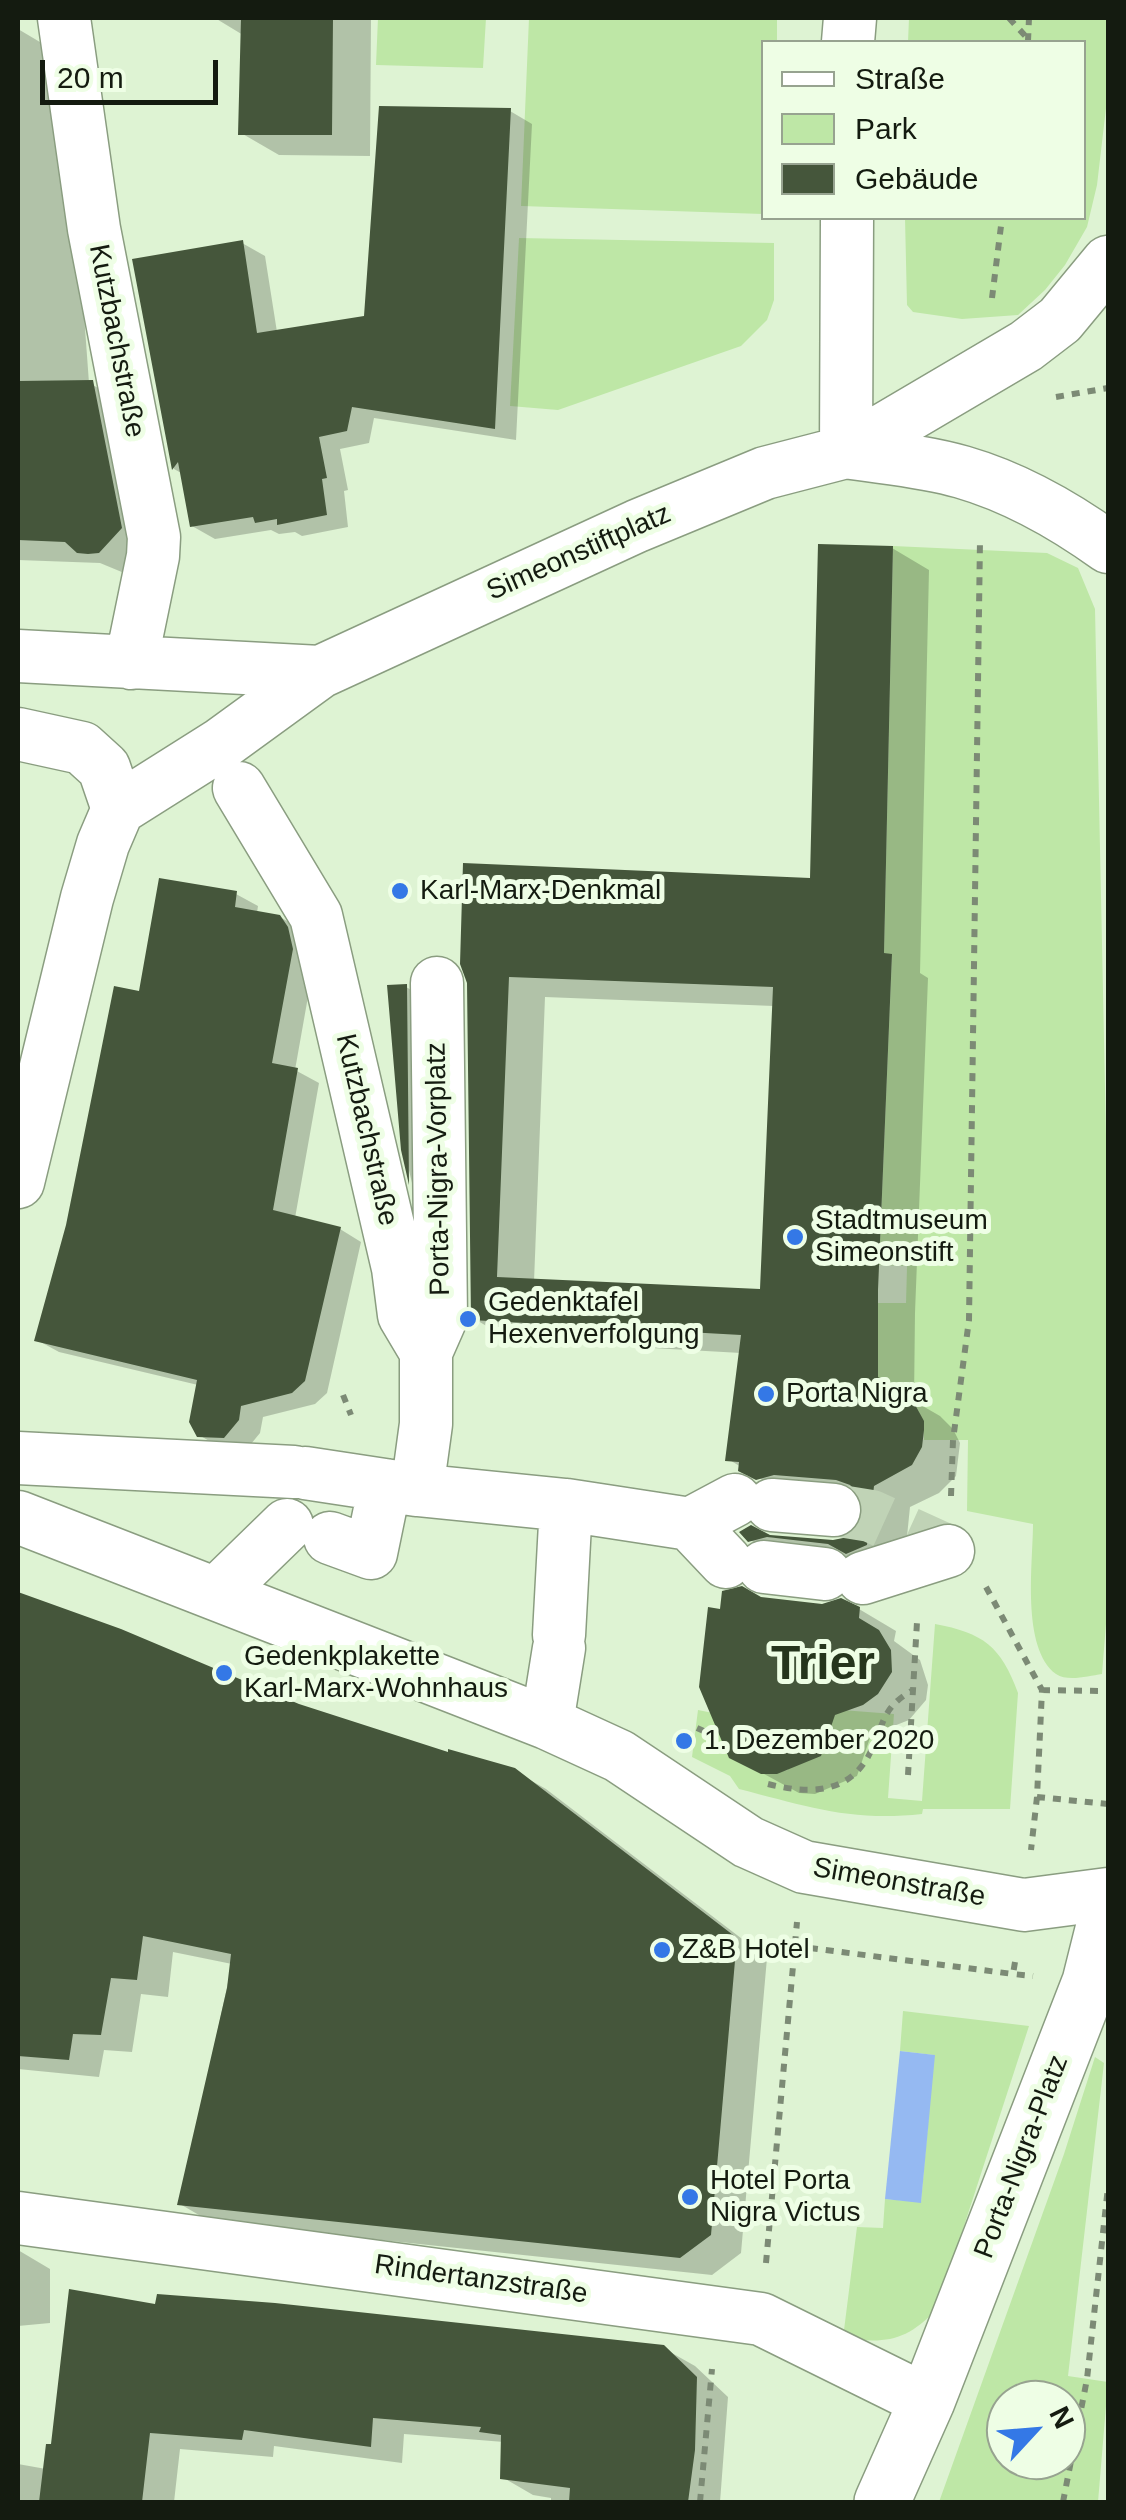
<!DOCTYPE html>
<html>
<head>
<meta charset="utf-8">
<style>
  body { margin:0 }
  #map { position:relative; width:1126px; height:2520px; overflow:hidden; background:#def3d3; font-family:Helvetica,sans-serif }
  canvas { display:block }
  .frame { position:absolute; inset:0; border:20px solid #141b10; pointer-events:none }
  .legend { position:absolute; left:761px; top:40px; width:325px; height:180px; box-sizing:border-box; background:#eefee5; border:2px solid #97a390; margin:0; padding:12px 18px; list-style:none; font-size:30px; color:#141b10 }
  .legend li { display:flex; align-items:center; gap:20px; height:50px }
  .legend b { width:50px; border:2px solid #97a390 }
  .north { position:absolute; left:986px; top:2380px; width:100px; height:100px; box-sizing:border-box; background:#eefee5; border:2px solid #97a390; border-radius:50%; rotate:64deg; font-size:28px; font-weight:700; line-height:40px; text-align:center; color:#141b10 }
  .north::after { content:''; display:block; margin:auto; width:35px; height:45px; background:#3478e6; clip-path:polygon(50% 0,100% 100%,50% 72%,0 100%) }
  .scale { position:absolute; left:40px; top:60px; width:178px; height:45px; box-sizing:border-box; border:5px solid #141b10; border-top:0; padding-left:12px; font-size:30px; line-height:35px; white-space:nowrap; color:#141b10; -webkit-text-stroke:8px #eefee5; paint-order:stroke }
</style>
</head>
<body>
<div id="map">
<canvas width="1126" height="2520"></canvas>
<div class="frame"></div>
<ul class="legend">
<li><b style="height:12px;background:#fff"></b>Straße</li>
<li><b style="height:28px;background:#bee7a6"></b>Park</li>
<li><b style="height:28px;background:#45563b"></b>Gebäude</li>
</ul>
<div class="north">N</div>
<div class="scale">20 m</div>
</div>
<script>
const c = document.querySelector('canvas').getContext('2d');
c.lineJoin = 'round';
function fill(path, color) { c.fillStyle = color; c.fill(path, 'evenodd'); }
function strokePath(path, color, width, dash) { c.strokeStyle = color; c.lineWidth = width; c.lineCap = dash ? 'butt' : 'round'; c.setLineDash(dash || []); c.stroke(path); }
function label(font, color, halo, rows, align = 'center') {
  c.font = font + ' Helvetica,sans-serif'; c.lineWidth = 10; c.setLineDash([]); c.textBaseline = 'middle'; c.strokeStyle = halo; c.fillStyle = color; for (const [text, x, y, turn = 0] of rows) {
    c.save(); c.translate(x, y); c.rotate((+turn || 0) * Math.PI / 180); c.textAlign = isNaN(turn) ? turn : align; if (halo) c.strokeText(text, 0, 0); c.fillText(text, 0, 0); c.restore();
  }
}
const green = new Path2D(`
  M378 18H486L483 68 376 65Z
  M529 18H777V42H764L763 214 521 206Z
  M909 18H1108V91L1097 185 1087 227 1065 265 1045 290 1018 315 962 319 913 312 907 305 905 218H1084V42H908Z
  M519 238 774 243V300L767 320 741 346 558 410 510 406Z
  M893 546 1047 553 1078 568 1095 609 1108 1231V1599L1102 1674C1088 1676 1068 1682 1056 1674 1021 1648 1033 1563 1033 1524L967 1511 968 1440H924C924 1407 910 1392 878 1385V1303H906L907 1266 879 1265 892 955 884 953Z
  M935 1624C983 1633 1001 1646 1018 1693L1010 1809H923L922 1814C851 1822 806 1806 739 1789L730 1776 692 1757 698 1710 723 1715 776 1772 788 1770 787 1764 829 1709 894 1714 888 1798 922 1801Z
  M903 2011 1029 2026 937 2309C906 2341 887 2344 843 2338L857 2227 883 2228 885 2199 921 2202 934 2055 900 2051Z
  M1095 2057 1104 2063 1068 2376 1108 2382 1098 2502H939L1064 2154ZM1006 2400H1066V2460H1006Z`);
const water = new Path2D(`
  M900 2051 935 2055 921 2203 885 2199Z`);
const shadow = new Path2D(`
  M215 18H371L370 156 279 155 241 133 243 35Z
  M18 29 50 48 71 136 89 383 131 406 129 575 100 563 18 560Z
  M510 111 532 124 516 440 374 418 369 443 340 449 348 490 344 491 348 527 302 536 295 532 279 534 271 530 215 539 192 526 183 474 174 469 134 261 242 243 265 256 277 332 366 318Z
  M892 548 929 570 920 973 928 978 915 1313 914 1401 940 1416 953 1429 960 1443 956 1476 939 1493 910 1507 904 1566 787 1562 750 1540 751 1528 769 1537 832 1542 847 1540 860 1529 866 1512 864 1499 813 1495 795 1500 728 1459 741 1353 510 1340 473 1318 470 982 813 881ZM545 997 774 1006 762 1292 534 1282Z
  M18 785 20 787 18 823Z
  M236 894 258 906 257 913 280 917 302 930 314 963 295 1070 319 1083 295 1218 340 1229 361 1242 327 1393 315 1404 263 1417 260 1433 246 1450 221 1448 199 1435 198 1385 59 1352 37 1340 141 993Z
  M406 987 417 993 419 1188 412 1183 404 1150Z
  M18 1593 120 1631 299 1707 450 1755 514 1771 546 1789 767 1958 741 2253 712 2275 211 2222 180 2204 232 1964 173 1952 168 1997 141 1994 132 2052 104 2050 99 2077 18 2069Z
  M760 1599 859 1609 896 1631 894 1641 920 1660 928 1685 926 1700 909 1720 871 1735 857 1776 815 1794 799 1793 731 1756 722 1612Z
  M18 2250 50 2269V2323L18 2326Z
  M157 2307 663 2348 695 2366 728 2397 720 2502H551V2498L533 2495 502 2477 504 2442 404 2434 402 2463 274 2446 273 2457 180 2449 174 2502H18V2464L46 2469 54 2447Z`);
const building = new Path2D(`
  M241 18H333L332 135H238Z
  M379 106 511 108 495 429 352 407 347 431 319 437 327 478 322 479 327 515 277 525V519L255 523 253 517 190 527 178 462 172 470 132 259 243 240 257 333 364 316Z
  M93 380 122 528 99 553 88 554 77 553 65 542 18 540V381Z
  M818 544 893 546 884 953 892 954 878 1290V1377L913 1401 924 1421V1430L922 1447 912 1465 874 1486 867 1545 846 1554 828 1544 767 1537 748 1542 739 1532 751 1525 770 1535 833 1540 848 1537 858 1528 864 1511 861 1496 850 1485 836 1480 774 1475 756 1480 738 1471 739 1462 725 1461 741 1335 471 1320 467 983 460 964 463 863 810 878ZM509 977 773 987 760 1289 497 1277Z
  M159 878 237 891 235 907 280 915 288 927 293 949 272 1063 298 1068 273 1210 341 1227 305 1381 292 1393 241 1406 239 1420 224 1438 197 1437 189 1422 197 1380 34 1341 66 1225 114 986 139 991Z
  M407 984 409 1185 401 1150 387 985Z
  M742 1586 761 1597 822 1604 841 1598 860 1607 859 1618 879 1630 891 1650 892 1672 878 1694 863 1705 835 1715 821 1756 777 1774H761L729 1758 699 1687 708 1607 720 1609 722 1591Z
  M18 1592 121 1629 299 1704 448 1752V1749L515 1768 737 1938 711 2235 680 2258 177 2205 227 1988 231 1954 143 1936 137 1980 111 1978 101 2035 73 2034 69 2060 18 2056Z
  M69 2289 155 2304 157 2294 275 2303 664 2345 697 2377 695 2450 688 2502H569L570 2488 500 2479 501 2435 479 2432 481 2427 373 2418 371 2447 244 2430 242 2440 150 2433 142 2502H39L46 2444H51Z`);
const streetTunnel = new Path2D(`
  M834 1510 871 1516 948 1551`);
const path = new Path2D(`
  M1009 18 1028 39
  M1028 41 1029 18
  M992 298 1002 218
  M1056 397 1108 388
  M343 1395 351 1415
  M951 1496 953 1440 969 1320 980 540
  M986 1587 1042 1690 1037 1797 1031 1850
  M1042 1690 1100 1691
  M697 1728 708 1733 716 1750
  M908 1775 917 1622
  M768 1784C808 1794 849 1795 870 1753 885 1723 881 1708 913 1690
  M1037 1797 1108 1804
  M794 1946 1013 1974
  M1015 1962 1013 1974 1033 1976
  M766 2263 797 1922
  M700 2502 712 2369
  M1063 2502 1087 2379 1108 2187`);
const street = new Path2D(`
  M64 18 94 229 154 537 153 556 131 663
  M848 42 850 18
  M846 452C884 458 925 461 962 472 1014 487 1065 516 1108 547
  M846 452 847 218
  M18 656 320 672
  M18 734 82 748 104 768 118 809 103 844 87 898 18 1182
  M239 788 316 916 398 1268 404 1315 426 1352V1424L417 1490
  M118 809 221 744 320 672 637 526 765 473 846 452 1026 346 1060 320 1108 262
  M426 1352 441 1318 437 983
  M18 1458 294 1472
  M305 1473 417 1490 566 1505 690 1524 735 1500
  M772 1505 834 1510
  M18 1517 547 1723 619 1756 748 1842 804 1867 1024 1905 1108 1894
  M690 1524 726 1562
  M330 1538 371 1553 385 1485
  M764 1567 825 1574
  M863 1578 948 1551
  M217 1593 287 1525
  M559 1635 566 1505
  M547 1723 559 1648
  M18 2218 761 2319 927 2401`);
const secondary = new Path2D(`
  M882 2502 927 2401 1090 1982 1108 1910`);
const markers = [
  [400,891,10,"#3478e6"],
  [795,1237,10,"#3478e6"],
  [468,1319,10,"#3478e6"],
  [766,1394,10,"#3478e6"],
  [224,1673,10,"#3478e6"],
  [684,1741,10,"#3478e6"],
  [662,1950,10,"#3478e6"],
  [690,2197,10,"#3478e6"]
];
const streetNames = [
  ["Kutzbachstraße",116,341,79],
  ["Simeonstiftplatz",579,553,-24],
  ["Kutzbachstraße",366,1130,77],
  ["Porta-Nigra-Vorplatz",439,1169,-91],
  ["Simeonstraße",899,1883,10],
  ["Porta-Nigra-Platz",1022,2157,-69],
  ["Rindertanzstraße",481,2280,8]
];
const poiNames = [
  ["Karl-Marx-Denkmal",420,891],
  ["Stadtmuseum",815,1221],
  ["Simeonstift",815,1253],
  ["Gedenktafel",488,1303],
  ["Hexenverfolgung",488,1335],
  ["Porta Nigra",786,1394],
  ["Gedenkplakette",244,1657],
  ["Karl-Marx-Wohnhaus",244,1689],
  ["1. Dezember 2020",704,1741],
  ["Z&B Hotel",682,1950],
  ["Hotel Porta",710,2181],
  ["Nigra Victus",710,2213]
];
const townNames = [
  ["Trier",823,1666]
];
fill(green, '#bee7a6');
fill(water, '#95b9f2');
fill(shadow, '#0003');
fill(building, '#45563b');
strokePath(streetTunnel, '#c0d3b6', 52, [52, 26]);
strokePath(street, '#8a9d80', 55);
strokePath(secondary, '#8a9d80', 58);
strokePath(path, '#7c8a75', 6, [8, 8]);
strokePath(street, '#fff', 52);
strokePath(secondary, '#fff', 55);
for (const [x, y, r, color] of markers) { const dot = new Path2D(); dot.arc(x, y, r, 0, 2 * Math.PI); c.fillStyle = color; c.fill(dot); strokePath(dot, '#eefee5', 4); }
label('28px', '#141b10', '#eefee5', streetNames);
label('28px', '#141b10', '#eefee5', poiNames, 'left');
label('bold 48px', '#25351c', '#eefee5', townNames);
</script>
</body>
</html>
